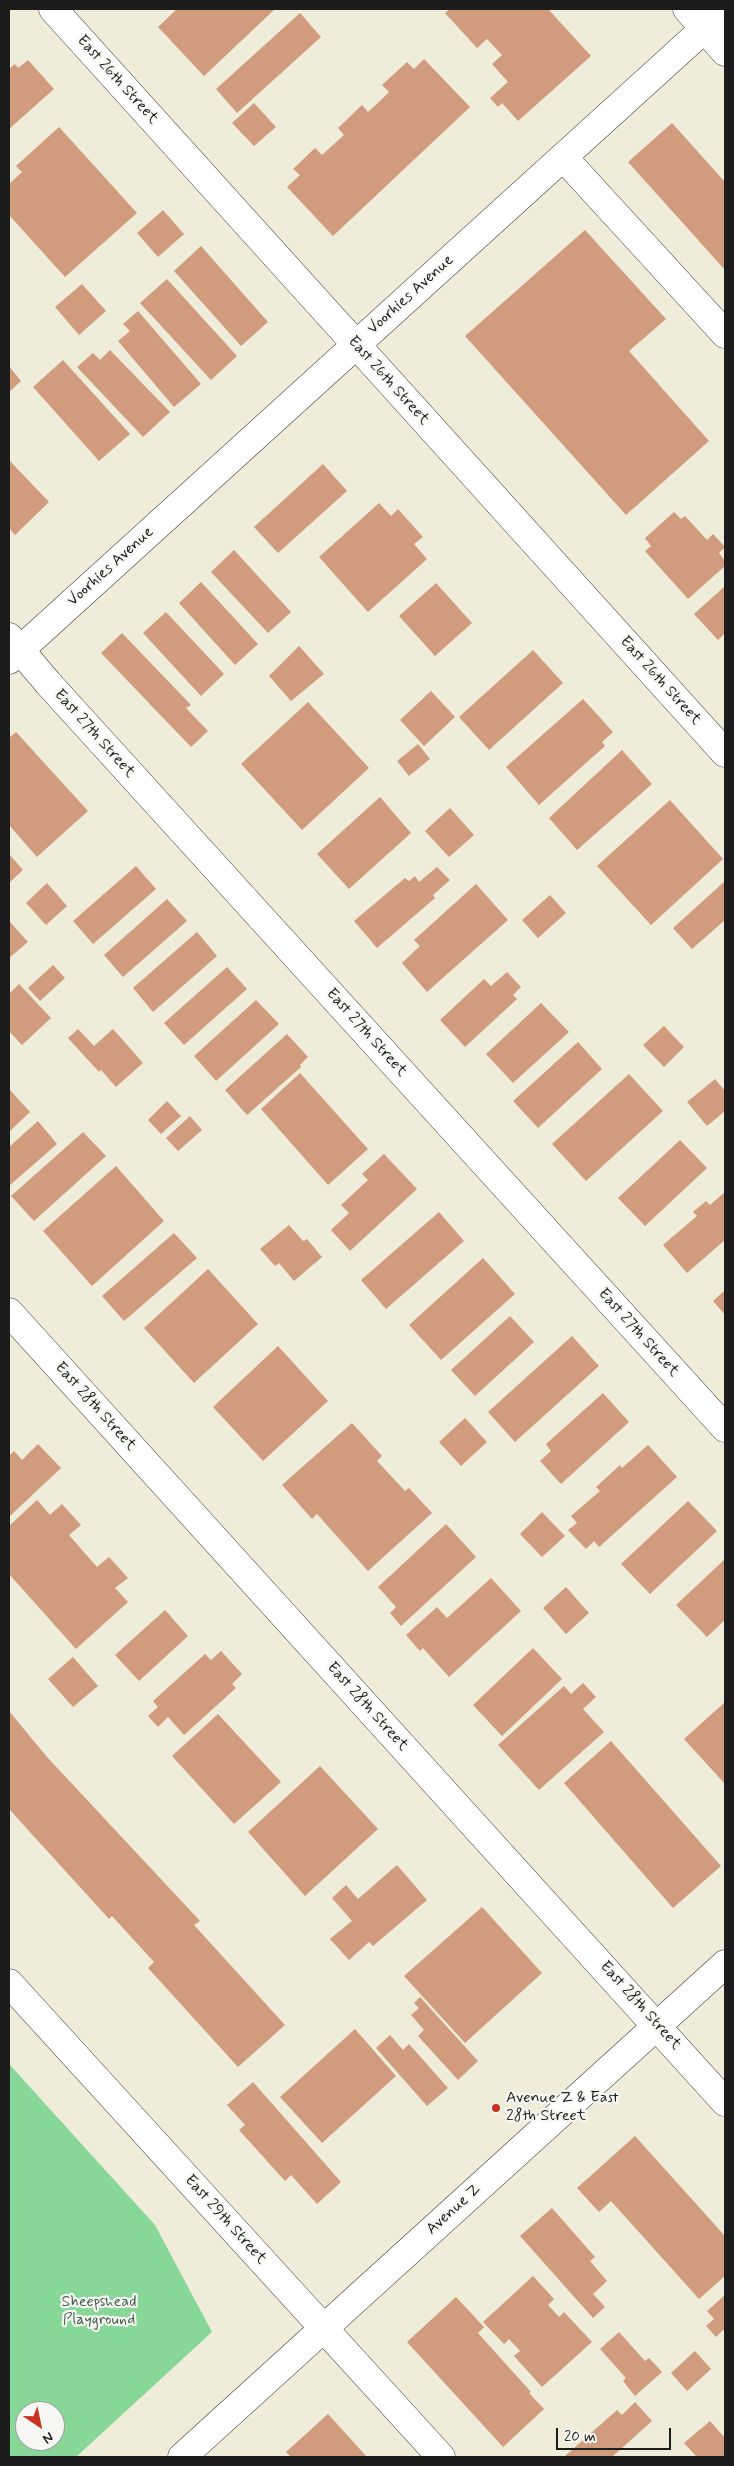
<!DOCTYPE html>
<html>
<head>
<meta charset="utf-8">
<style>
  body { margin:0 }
  #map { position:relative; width:734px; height:2466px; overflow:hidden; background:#efecda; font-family:Mynerve,sans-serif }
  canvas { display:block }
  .frame { position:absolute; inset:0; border:10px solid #1c1c1c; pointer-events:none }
  .north { position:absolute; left:15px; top:2401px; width:50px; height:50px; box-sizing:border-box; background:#f6f6f2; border:1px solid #9f9f9c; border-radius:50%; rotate:146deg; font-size:14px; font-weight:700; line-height:20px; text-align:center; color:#1c1c1c }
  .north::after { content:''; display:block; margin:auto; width:18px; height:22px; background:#c8321e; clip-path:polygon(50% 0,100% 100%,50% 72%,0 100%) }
  .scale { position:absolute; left:556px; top:2428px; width:115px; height:22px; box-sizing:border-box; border:2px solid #1c1c1c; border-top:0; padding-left:6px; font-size:15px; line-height:18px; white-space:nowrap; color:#1c1c1c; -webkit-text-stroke:4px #f6f6f2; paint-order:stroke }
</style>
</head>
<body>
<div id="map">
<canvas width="734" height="2466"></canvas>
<div class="frame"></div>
<div class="north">N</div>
<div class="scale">20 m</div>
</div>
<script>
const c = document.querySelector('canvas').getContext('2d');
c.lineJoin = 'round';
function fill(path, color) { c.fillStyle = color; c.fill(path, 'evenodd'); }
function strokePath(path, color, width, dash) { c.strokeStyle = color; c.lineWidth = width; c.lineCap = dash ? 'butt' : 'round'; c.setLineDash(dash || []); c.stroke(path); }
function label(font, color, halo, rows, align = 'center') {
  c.font = font + ' Mynerve,sans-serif'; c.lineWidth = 4.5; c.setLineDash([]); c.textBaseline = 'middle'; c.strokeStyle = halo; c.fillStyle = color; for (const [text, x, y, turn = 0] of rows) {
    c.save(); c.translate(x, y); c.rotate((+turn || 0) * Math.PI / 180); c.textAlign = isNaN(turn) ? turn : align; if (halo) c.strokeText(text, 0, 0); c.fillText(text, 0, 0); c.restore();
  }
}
const green = new Path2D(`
  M9 2064 155 2225 212 2332 76 2457H9ZM25 2411H55V2441H25Z`);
const building = new Path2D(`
  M177 9H275L204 76 158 27Z
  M450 9H548L591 56 518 121 502 103 498 107 490 98 508 82 492 64 502 55 487 39 477 48 445 13Z
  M300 13 321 37 237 113 216 89Z
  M424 59 470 107 333 236 287 187 300 175 293 169 315 148 322 155 344 135 338 128 362 105 368 112 379 102 389 92 382 85 407 62 414 69Z
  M28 60 54 89 9 129V69L15 64 18 68Z
  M254 103 276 127 254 146 232 123Z
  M672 123 725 182V270L628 162Z
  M59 127 137 213 65 277 9 215V184L22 172 16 166Z
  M163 210 184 234 158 257 137 233Z
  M585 230 666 319 629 351 709 441 626 515 465 336Z
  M201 246 268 322 241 346 174 271Z
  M167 279 237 356 211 380 140 303Z
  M82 284 106 311 79 335 55 307Z
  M138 311 201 384 174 407 118 341 130 331 123 324Z
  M110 350 170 412 143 437 77 367 93 353 100 360Z
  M63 360 130 434 99 461 33 387Z
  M9 366 21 381 9 392Z
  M9 460 49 502 15 535 9 528Z
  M323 464 347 491 278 553 254 527Z
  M379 503 391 516 398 509 423 537 414 544 427 559 368 612 319 557Z
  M674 512 681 519 685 516 707 540 713 534 725 547 719 553 725 561V566L688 599 645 551 651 546 645 538Z
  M234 550 291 612 268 633 211 572Z
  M201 582 258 644 235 665 179 603Z
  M436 583 472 623 435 656 399 616Z
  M725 586V633L718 640 694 614Z
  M166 612 224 674 201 696 143 633Z
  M122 633 191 705 186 708 208 731 191 747 101 653Z
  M299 646 324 674 291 701 269 676Z
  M533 650 563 683 489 750 459 717Z
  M431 691 455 717 424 746 400 720Z
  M583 699 613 732 602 742 605 746 539 805 506 767Z
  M308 702 369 768 302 830 241 764Z
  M16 732 88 811 37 857 9 825V738Z
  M418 744 430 759 409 776 397 761Z
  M622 750 652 784 577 850 549 818Z
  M380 797 411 833 349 889 317 854Z
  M670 800 723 859 651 925 597 866Z
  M450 808 474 835 449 857 425 831Z
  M9 854 23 870 9 883Z
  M136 866 156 889 93 944 73 921Z
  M437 867 450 880 433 895 435 898 377 948 354 921 405 878 409 881 415 876 419 882Z
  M725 881V920L692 949 673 928Z
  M47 883 67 906 46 925 26 903Z
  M476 884 508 920 427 992 402 963 420 946 414 940Z
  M550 895 566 913 538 938 522 920Z
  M167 899 187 921 123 977 104 955Z
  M9 921 28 942 9 958Z
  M197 932 217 956 153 1012 133 988Z
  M53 965 65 978 40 1001 28 988Z
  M227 967 247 989 184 1045 164 1023Z
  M507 972 521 987 513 995 517 999 465 1047 440 1020 484 979 491 986Z
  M19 984 51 1018 22 1045 9 1031V994Z
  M256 1000 279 1024 216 1081 194 1056Z
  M541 1003 569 1032 513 1083 486 1054Z
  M664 1026 684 1047 664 1067 643 1045Z
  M78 1029 94 1046 113 1029 143 1063 116 1087 101 1070 99 1072 68 1038Z
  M287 1034 308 1057 300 1065 301 1067 247 1115 225 1090Z
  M578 1042 602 1069 538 1128 513 1101Z
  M300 1073 368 1149 328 1185 261 1109Z
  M629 1074 663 1111 586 1181 552 1144Z
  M715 1079 725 1091V1111L707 1126 687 1102Z
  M9 1089 30 1112 9 1132Z
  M167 1101 181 1116 161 1134 148 1120Z
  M190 1116 202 1130 178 1151 166 1138Z
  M38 1121 57 1144 9 1186V1147Z
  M83 1132 106 1156 34 1221 11 1196Z
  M680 1140 707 1168 645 1226 618 1198Z
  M384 1154 417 1189 350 1251 331 1230 349 1213 341 1205 368 1180 362 1174Z
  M116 1166 164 1221 92 1286 43 1231Z
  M725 1192V1240L687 1273 663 1245 697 1216 693 1212 706 1201 710 1205Z
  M439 1212 464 1241 386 1309 361 1280Z
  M289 1225 303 1241 307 1239 322 1257 294 1281 279 1263 275 1266 260 1249Z
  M174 1233 197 1258 124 1321 102 1296Z
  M483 1258 515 1294 441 1360 409 1325Z
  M208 1269 258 1324 194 1383 144 1328Z
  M725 1290V1315L713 1301Z
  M510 1316 534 1342 475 1396 451 1370Z
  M572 1336 599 1366 515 1442 488 1412Z
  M278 1346 328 1401 263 1461 213 1407Z
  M603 1393 629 1422 561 1484 540 1461 551 1451 546 1444Z
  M465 1418 487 1442 461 1466 439 1442Z
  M352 1423 382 1456 377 1461 405 1491 409 1488 432 1513 368 1571 317 1514 312 1519 282 1485Z
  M38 1444 61 1468 9 1517V1456L14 1451 22 1460Z
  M648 1445 677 1477 599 1547 594 1541 586 1549 568 1530 577 1523 571 1516 600 1491 596 1487 620 1465 622 1468Z
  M37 1500 50 1515 62 1504 81 1525 69 1535 82 1550 97 1567 109 1557 128 1578 115 1588 128 1602 76 1649 9 1574V1526Z
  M688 1501 717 1531 650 1594 621 1564Z
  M542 1512 565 1536 542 1557 520 1534Z
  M446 1524 476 1557 401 1626 390 1613 396 1607 378 1587Z
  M725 1559V1620L707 1637 676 1605Z
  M491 1578 521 1611 449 1677 423 1648 420 1651 406 1635 437 1607 447 1618Z
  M566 1587 589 1613 566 1634 543 1608Z
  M165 1610 188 1636 139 1681 115 1655Z
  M533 1648 562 1679 502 1736 473 1705Z
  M221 1651 242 1674 232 1684 236 1688 184 1735 168 1717 158 1727 148 1716 158 1707 153 1701 205 1654 211 1660Z
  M73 1657 98 1686 73 1707 48 1679Z
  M583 1683 596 1697 583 1709 604 1732 539 1790 498 1745 564 1686 571 1694Z
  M725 1702V1784L684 1739Z
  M9 1711 47 1757 200 1921 194 1925 285 2025 238 2067 148 1968 154 1962 112 1916 109 1919 9 1809Z
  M218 1714 281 1782 234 1824 172 1756Z
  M611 1741 721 1866 673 1908 564 1783Z
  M320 1766 378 1829 305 1896 248 1832Z
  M397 1865 427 1900 373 1946 369 1942 349 1960 330 1939 352 1921 332 1898 346 1885 358 1899Z
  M482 1907 542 1973 465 2043 404 1976Z
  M420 1997 478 2061 458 2080 418 2036 424 2030 411 2015 419 2008 414 2003Z
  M355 2029 396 2076 322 2143 280 2097Z
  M390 2035 403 2050 409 2044 448 2088 427 2106 376 2048Z
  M253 2082 341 2182 317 2204 291 2175 285 2181 239 2130 245 2125 227 2105Z
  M635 2136 725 2236V2276L699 2299 611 2201 599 2212 577 2188Z
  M552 2208 595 2257 590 2261 607 2281 593 2294 605 2307 593 2318 520 2236Z
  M533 2276 554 2299 548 2305 559 2317 564 2312 592 2342 542 2387 514 2356 520 2351 509 2339 504 2344 483 2322Z
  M725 2295V2332L723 2330 716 2337 706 2326 714 2319 707 2311Z
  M456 2297 484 2327 478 2333 531 2392 529 2393 544 2409 503 2447 407 2342Z
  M619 2332 645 2361 649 2358 662 2372 635 2396 623 2381 626 2378 600 2349Z
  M695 2351 711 2369 687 2391 671 2373Z
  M635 2402 652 2421 612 2457H564L617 2410 622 2415Z
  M328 2414 367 2457H291L286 2452Z
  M710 2421 725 2438V2457H697L684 2443Z`);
const minor = new Path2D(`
  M53 9 725 753
  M563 157 725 334
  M9 637 48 683 725 1428
  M9 660 725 10
  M9 1312 725 2102
  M9 1983 441 2457
  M182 2457 725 1964`);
const major = new Path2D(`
  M687 9 725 52`);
const markers = [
  [496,2108,5,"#c8321e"]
];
const streetNames = [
  ["East 26th Street",117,80,48],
  ["Voorhies Avenue",411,295,-42],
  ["East 26th Street",388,381,48],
  ["Voorhies Avenue",111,567,-42],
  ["East 26th Street",660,681,48],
  ["East 27th Street",94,734,48],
  ["East 27th Street",366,1033,48],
  ["East 27th Street",638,1333,48],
  ["East 28th Street",95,1407,48],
  ["East 28th Street",367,1707,48],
  ["East 28th Street",640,2006,48],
  ["Avenue Z",454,2210,-42],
  ["East 29th Street",225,2220,48]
];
const poiNames = [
  ["Avenue Z & East",506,2099],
  ["28th Street",506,2117]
];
const parkNames = [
  ["Sheepshead",99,2303],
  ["Playground",99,2321]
];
fill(green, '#87d898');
fill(building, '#d09c7d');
strokePath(minor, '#3c3b38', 29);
strokePath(major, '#3c3b38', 29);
strokePath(minor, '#fff', 28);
strokePath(major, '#fff', 28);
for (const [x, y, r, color] of markers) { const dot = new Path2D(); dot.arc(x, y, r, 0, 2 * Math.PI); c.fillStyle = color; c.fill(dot); strokePath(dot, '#f6f6f2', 2); }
label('16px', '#1c1c1c', '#f6f6f2', streetNames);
label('16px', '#1c1c1c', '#f6f6f2', poiNames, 'left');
label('16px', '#415e47', '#f6f6f2', parkNames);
</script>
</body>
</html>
